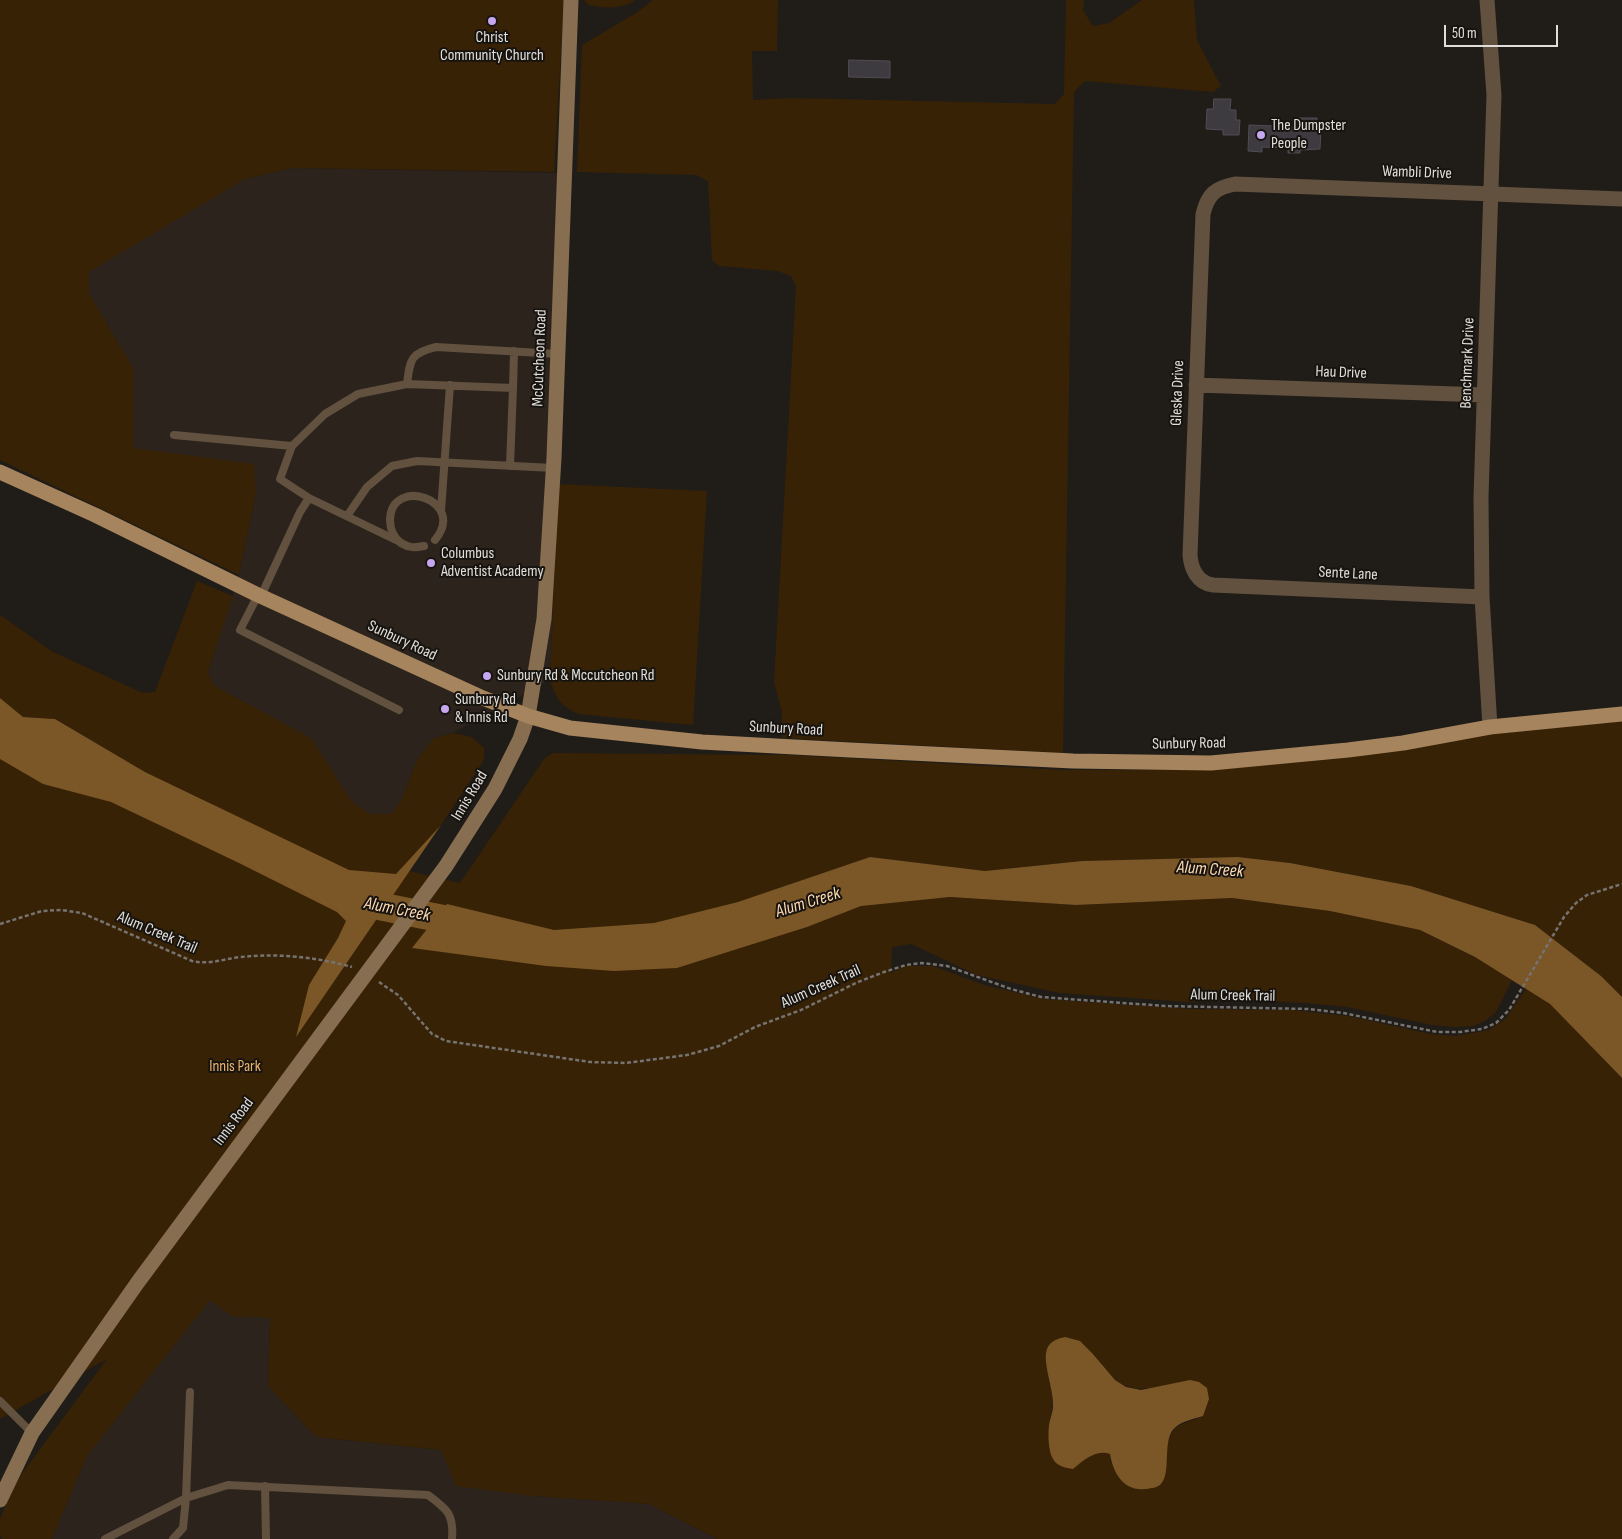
<!DOCTYPE html>
<html>
<head>
<meta charset="utf-8">
<style>
  body { margin:0 }
  #map { position:relative; width:1622px; height:1539px; overflow:hidden; background:#201c18; font-family:"Sofia Sans Condensed",sans-serif }
  canvas { display:block }
  .scale { position:absolute; left:1444px; top:25px; width:114px; height:22px; box-sizing:border-box; border:2px solid #e0dedb; border-top:0; padding-left:6px; font-size:15px; line-height:18px; white-space:nowrap; color:#e0dedb; -webkit-text-stroke:4px #17130f; paint-order:stroke }
</style>
</head>
<body>
<div id="map">
<canvas width="1622" height="1539"></canvas>
<div class="scale">50 m</div>
</div>
<script>
const c = document.querySelector('canvas').getContext('2d');
c.lineJoin = 'round';
function fill(path, color) { c.fillStyle = color; c.fill(path, 'evenodd'); }
function strokePath(path, color, width, dash) { c.strokeStyle = color; c.lineWidth = width; c.lineCap = dash ? 'butt' : 'round'; c.setLineDash(dash || []); c.stroke(path); }
function label(font, color, halo, rows, align = 'center') {
  c.font = font + ' "Sofia Sans Condensed",sans-serif'; c.lineWidth = 4; c.setLineDash([]); c.textBaseline = 'middle'; c.strokeStyle = halo; c.fillStyle = color; for (const [text, x, y, turn = 0] of rows) {
    c.save(); c.translate(x, y); c.rotate((+turn || 0) * Math.PI / 180); c.textAlign = isNaN(turn) ? turn : align; if (halo) c.strokeText(text, 0, 0); c.fillText(text, 0, 0); c.restore();
  }
}
const built = new Path2D(`
  M293 168 563 173 558 484 550 680 453 733 434 738 417 760 401 801 391 814H370L352 802 311 738 213 685 208 672 239 575 256 493 134 448V370L89 293 88 272 245 179Z
  M210 1300 232 1316 270 1317 268 1386 316 1437 441 1450 533 1496 649 1504 718 1539H52L87 1456Z`);
const green = new Path2D(`
  M0 0H564L554 172 293 168 245 179 89 272V293L134 370V448L254 464 256 493 239 575 0 460Z
  M584 0H635C622 10 604 8 588 5Z
  M653 0H778L777 51H752L753 100 791 98 1055 104 1064 94 1066 0H1084L1083 10 1093 26 1109 23 1142 0H1194L1197 40 1221 86 1213 92 1085 81 1074 92 1063 753 782 738V712L774 682 796 286 791 276 777 271 719 266 712 260 708 181 696 175 577 172 582 45 636 13Z
  M558 484 707 491 693 725 578 714C560 705 556 699 550 680Z
  M197 581 233 596 208 672 213 685 311 738 352 802 370 814H391L401 801 417 760 434 738 453 733 472 737 484 748V760L441 825 401 869 460 883 544 759 553 753 791 755 1062 770H1191L1529 729 1622 721V997L1601 976 1535 925 1411 886 1290 863 1238 857 1082 861 985 871 870 857 780 888 895 902 950 897 1077 905 1232 898 1330 911 1420 930 1475 957 1512 980 1496 1012 1485 1021 1473 1026 1454 1027 1432 1025 1347 1007 1304 1003 1246 1000 1187 1002 1059 993 977 975 911 944 892 947 891 973 904 966H933L984 985 1044 999 1191 1009 1292 1010 1348 1016 1431 1034 1456 1036 1489 1030 1505 1019 1526 989 1550 1004 1622 1078V1539H718L649 1504 533 1496 456 1486 441 1450 316 1437 268 1386 270 1318 232 1316 210 1300 87 1456 52 1539H2L0 1535V1519L14 1484 107 1359 0 1419V723L214 805 145 772 55 719 23 717 0 698V615L53 652 143 693 155 692ZM1092 1353C1114 1379 1120 1394 1158 1387L1203 1416C1177 1426 1171 1424 1166 1453L1111 1463 1110 1454C1095 1449 1084 1460 1073 1469L1049 1426C1055 1399 1052 1387 1046 1360Z`);
const water = new Path2D(`
  M0 698 23 717 55 719 145 772 349 870 396 874 441 825 296 1037 309 985 338 938 346 921 337 912 239 863 111 802 43 784 0 759Z
  M870 857 985 871 1082 861 1238 857 1290 863 1411 886 1535 925 1601 976 1622 997V1078L1550 1004 1475 957 1420 930 1330 911 1232 898 1076 905 950 897 861 906 807 927 677 968 614 971 546 966 412 948 447 904 554 930 654 923 738 902Z
  M1065 1337 1080 1341 1092 1353 1115 1380 1126 1387 1141 1390 1190 1380 1199 1382 1207 1388 1209 1399 1203 1416C1193 1419 1178 1422 1172 1431 1163 1446 1171 1472 1161 1484 1157 1488 1152 1488 1146 1489 1124 1492 1113 1473 1110 1454 1096 1449 1084 1460 1073 1469 1065 1468 1057 1466 1053 1459 1048 1451 1048 1434 1049 1425 1050 1419 1053 1412 1053 1406 1054 1390 1042 1362 1047 1349 1050 1341 1057 1339 1065 1337Z`);
const river = new Path2D(`
  M349 900 473 925`);
const building = new Path2D(`
  M849 60 890 61V78L849 77Z
  M1214 99H1231L1230 110H1236V120H1240L1239 135H1223V130L1206 129 1207 109H1213Z
  M1299 118H1317V128H1321L1320 149 1300 150V153H1288V148L1262 147V152L1248 151 1249 125 1299 127Z`);
const path = new Path2D(`
  M0 924 42 911 61 910 82 913 192 961C210 965 223 959 241 957 278 953 316 957 352 967
  M379 982 398 995 432 1034 446 1041 590 1062 626 1063 687 1055 719 1046 755 1027 801 1010 858 982 884 972 906 965 922 963 947 966 1011 989 1041 997 1165 1006 1308 1009 1343 1013 1437 1032H1460L1482 1029 1496 1023 1509 1010 1564 917 1576 903 1587 895 1622 884`);
const lane = new Path2D(`
  M407 384C410 360 410 353 436 347L558 354
  M513 388 514 351
  M174 435 292 446
  M441 511 450 385
  M347 516 367 487 392 466 417 461 553 468
  M398 541 309 498 280 479 292 446 325 414 358 394 407 384 513 388 510 466
  M424 546C415 548 409 548 401 543 394 538 390 529 390 520 391 475 468 500 435 540
  M258 595 240 630 399 710
  M261 596 300 512 309 498
  M0 1401 32 1433
  M265 1486 266 1539
  M105 1539 186 1498 228 1485 428 1495C447 1509 454 1514 452 1539
  M173 1539 183 1528 186 1498 190 1392`);
const street = new Path2D(`
  M1487 0 1494 95 1481 497 1482 597 1490 727
  M1196 385 1484 395
  M1482 597 1213 585C1197 583 1191 568 1190 555L1203 214C1208 194 1215 188 1235 184L1622 199`);
const secondary = new Path2D(`
  M0 1500 32 1433 138 1282 446 866 495 789 520 739 528 716 544 619 554 458 571 0`);
const primary = new Path2D(`
  M0 472 95 515 258 595 483 698 528 716 570 728 702 742 850 750 1073 761 1211 763 1348 750 1403 743 1490 727 1622 714`);
const markers = [
  [492,21,5,"#c6a6f0"],
  [1261,135,5,"#c6a6f0"],
  [431,563,5,"#c6a6f0"],
  [487,676,5,"#c6a6f0"],
  [445,709,5,"#c6a6f0"]
];
const poiNames = [
  ["Christ",492,38,"center"],
  ["Community Church",492,56,"center"],
  ["The Dumpster",1271,126],
  ["People",1271,144],
  ["Columbus",441,554],
  ["Adventist Academy",441,572],
  ["Sunbury Rd & Mccutcheon Rd",497,676],
  ["Sunbury Rd",455,700],
  ["& Innis Rd",455,718]
];
const streetNames = [
  ["Wambli Drive",1417,173,2],
  ["McCutcheon Road",540,358,-88],
  ["Benchmark Drive",1468,363,-88],
  ["Hau Drive",1341,373,2],
  ["Gleska Drive",1178,393,-88],
  ["Sente Lane",1348,574,3],
  ["Sunbury Road",402,641,25],
  ["Sunbury Road",786,729,3],
  ["Sunbury Road",1189,744,-1],
  ["Innis Road",470,796,-59],
  ["Alum Creek Trail",157,933,23],
  ["Alum Creek Trail",821,987,-24],
  ["Alum Creek Trail",1233,996,1],
  ["Innis Road",234,1122,-53]
];
const parkNames = [
  ["Innis Park",235,1067]
];
const waterNames = [
  ["Alum Creek",1210,870,4],
  ["Alum Creek",808,903,-17],
  ["Alum Creek",397,910,11]
];
fill(built, '#2c241c');
fill(green, '#372206');
fill(water, '#7b5626');
strokePath(river, '#7b5626', 28);
fill(building, '#3d3a40');
strokePath(building, '#504d53', 1);
strokePath(path, '#767370', 2.5, [4, 2.5]);
strokePath(lane, '#61513e', 8);
strokePath(street, '#61513e', 15);
strokePath(secondary, '#886e50', 15);
strokePath(primary, '#a6845d', 15);
for (const [x, y, r, color] of markers) { const dot = new Path2D(); dot.arc(x, y, r, 0, 2 * Math.PI); c.fillStyle = color; c.fill(dot); strokePath(dot, '#17130f', 2); }
label('16px', '#e0dedb', '#17130f', poiNames, 'left');
label('16px', '#e0dedb', '#17130f', streetNames);
label('16px', '#ebb26c', '#17130f', parkNames);
label('italic 18px', '#fcd8b0', '#17130f', waterNames);
</script>
</body>
</html>
